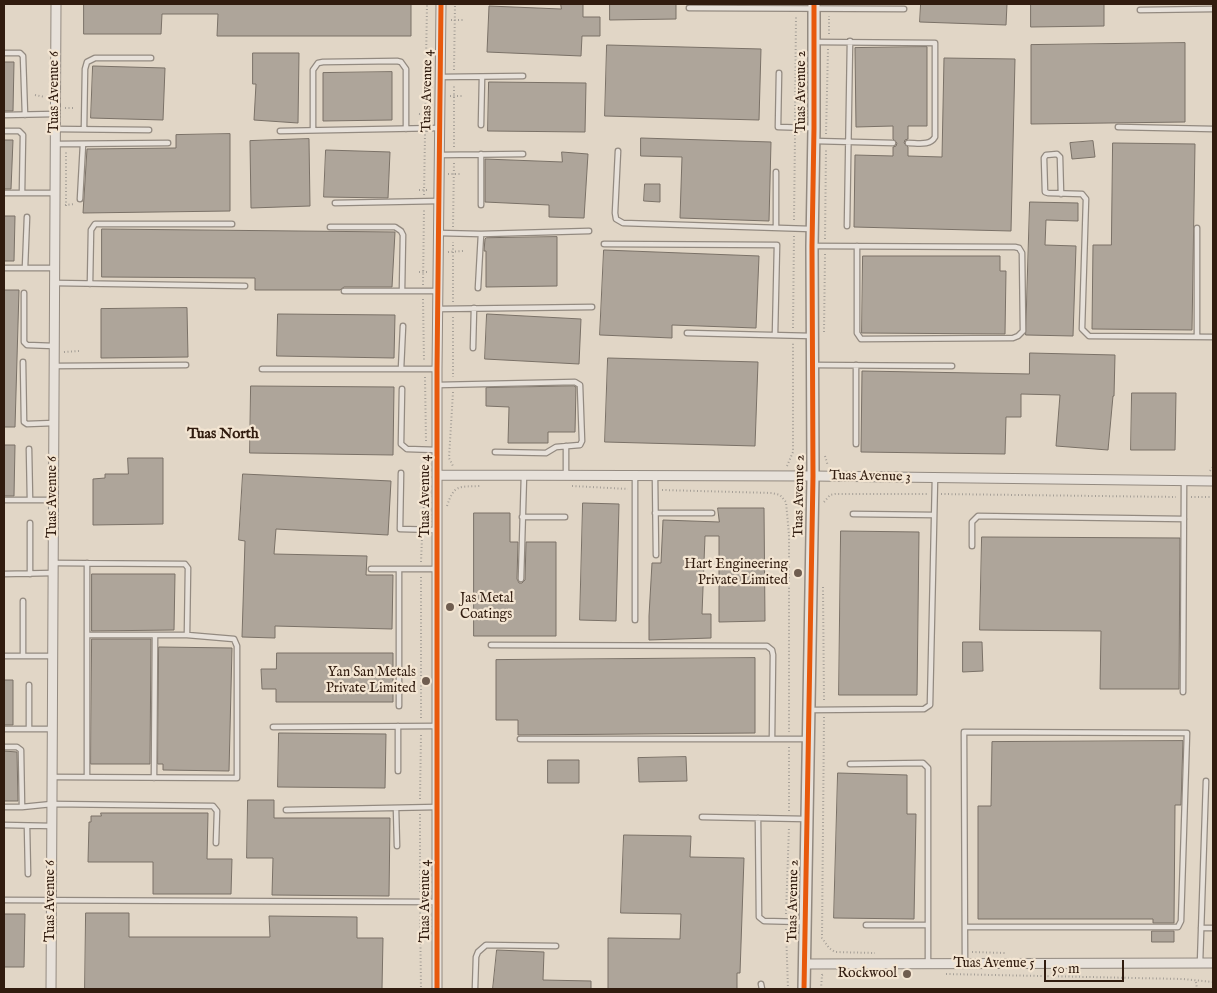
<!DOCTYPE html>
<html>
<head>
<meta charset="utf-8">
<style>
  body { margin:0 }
  #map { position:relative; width:1217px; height:993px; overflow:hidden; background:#e1d6c6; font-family:"IM FELL English",serif }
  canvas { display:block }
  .frame { position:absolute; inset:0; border:5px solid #311c0f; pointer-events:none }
  .scale { position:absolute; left:1044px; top:960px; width:80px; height:22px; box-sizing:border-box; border:2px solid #311c0f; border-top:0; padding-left:6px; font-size:15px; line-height:18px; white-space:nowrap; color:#311c0f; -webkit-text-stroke:4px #f3e5d2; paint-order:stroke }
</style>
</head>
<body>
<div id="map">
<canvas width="1217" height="993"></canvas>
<div class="frame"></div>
<div class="scale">50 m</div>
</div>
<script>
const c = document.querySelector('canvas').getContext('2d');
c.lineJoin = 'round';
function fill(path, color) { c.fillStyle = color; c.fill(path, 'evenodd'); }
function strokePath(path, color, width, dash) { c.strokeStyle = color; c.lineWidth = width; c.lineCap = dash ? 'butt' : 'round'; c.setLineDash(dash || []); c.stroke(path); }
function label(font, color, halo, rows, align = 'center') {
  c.font = font + ' "IM FELL English",serif'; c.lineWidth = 4.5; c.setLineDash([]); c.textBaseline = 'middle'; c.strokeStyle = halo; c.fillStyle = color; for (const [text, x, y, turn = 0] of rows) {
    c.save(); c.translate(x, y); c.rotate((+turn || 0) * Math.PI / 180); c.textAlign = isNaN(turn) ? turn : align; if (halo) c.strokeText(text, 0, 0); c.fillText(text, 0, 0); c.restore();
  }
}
const building = new Path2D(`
  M84 4H411V36H217L218 14H162L161 34H84Z
  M561 4H583V17H600V36H582L581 56 487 52 489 6 561 9Z
  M610 4H676V19L610 20Z
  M921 4H1007L1006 25 920 22Z
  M1031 4H1104V26L1031 27Z
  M1185 43V122L1031 124V45Z
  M607 45 761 49 759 120 605 116Z
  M927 47V126H908V139L905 140 904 143 908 147V156L942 157 944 58 1015 59 1011 231 854 227 855 155 893 156V147L896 146 897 143 893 139V126L856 127 855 48Z
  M253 53H299L298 123 254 120 256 84H253Z
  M4 62H14L13 111H4Z
  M93 66 165 68 163 120 91 118Z
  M392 72V120L323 121V73Z
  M489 82 586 83 585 132 488 131Z
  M230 134V211L83 213 87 149 176 148V135Z
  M641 138 771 142 769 221 680 218 682 157 641 156Z
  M309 139 310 206 251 208 250 141Z
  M4 140H13L11 189H4Z
  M1093 141 1095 157 1072 159 1070 143Z
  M1113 143 1195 144 1192 330 1092 329 1093 245H1111Z
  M326 150 390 152 388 198 324 197Z
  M562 152 588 154 584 218 549 217V205L485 202V159L562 162Z
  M645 184H660V202L644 201Z
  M1030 202 1078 203V221L1046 220 1045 245 1076 246 1073 336 1026 335Z
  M4 216H15L14 261H4Z
  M102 229 395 232 392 287H344L340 290H255V278L102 277Z
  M557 237V286L486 287V251H484L485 239 486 238Z
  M604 250 759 256 756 328 672 325V338L600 335Z
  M863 256H1000V271H1006L1005 334 862 333Z
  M4 290H19L15 427H4Z
  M187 308 188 357 101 358V309Z
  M278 314 395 315 394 358 277 356Z
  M487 314 581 319 579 364 485 359Z
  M1030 353 1115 355 1114 396H1113L1108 450 1056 446 1060 395 1021 394V417H1006L1005 454 861 452 862 371 1029 374Z
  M608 358 758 362 755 446 605 442Z
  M251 386 394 387 393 455 250 453Z
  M574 386 576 387 575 432H548V443H508L509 407 486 406V388Z
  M1132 393H1176L1175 450H1131Z
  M4 445H15L14 496H4Z
  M128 458H163V524L93 525V479L105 478V474H128Z
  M243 474 391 481 388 535 276 529 274 554 367 556 366 575H393L392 629 275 626V638L242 637 245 541 239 540Z
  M583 503 619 504 616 621 580 620Z
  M718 508H764L765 621 719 622V536H705L702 614H711V638L649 640V616L652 563H661L663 520 719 522Z
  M474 513H510V542H518L517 579 519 583H522L525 580 526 542H556V636H474Z
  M841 531 919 532 917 695H839Z
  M982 537 1180 538 1179 689H1100L1101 631 980 630Z
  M92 574H175L174 630 92 631Z
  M92 639H151L150 764H91Z
  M963 642H982L983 671 963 672Z
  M159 647 232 648 229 771 163 770V764H158Z
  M277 653H393V702H276V689H262L261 669H276Z
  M755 658V733L518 735V720H496V660Z
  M4 680H13V725H4Z
  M279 733 386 734 385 788 278 787Z
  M1183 741 1181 805H1175L1174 923H1153V919H978V806H991L992 742Z
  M4 751 17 752 18 801H4Z
  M686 757 687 781 639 782 638 758Z
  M548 760H579V783H548Z
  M838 773 907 775V814H916L914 919 834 918Z
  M248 800H274V818H390L389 896 272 895 273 858H247Z
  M101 813H208L207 859H232L231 894H153V862H88L89 822H91V816H101Z
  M624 835 691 836 690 857 744 858 740 973H737V989H608V938L680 939 681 914 621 913Z
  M86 913H129V937H270L269 916 357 917V938H383L382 989H85Z
  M4 914H25L24 967H4Z
  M1152 931H1174V942H1152Z
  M497 950 544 952 543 980 591 981V989H493Z`);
const path = new Path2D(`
  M451 20H464
  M829 34V16
  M454 70 455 4
  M35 95 45 97
  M450 96H464
  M65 108H75
  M419 114 431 115
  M795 120 796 15
  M425 122 427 4
  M826 134 828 49
  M454 147V84
  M448 174H462
  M419 190H429
  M424 195 425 134
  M65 205 75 204
  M66 206V151
  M794 220 795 135
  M453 227 454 162
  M825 239 826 149
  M448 252 463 251
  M419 272H428
  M423 285 424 209
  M423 299 424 362
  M453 302V242
  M453 317V377
  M793 328 794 235
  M824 332 825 254
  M64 352 79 351
  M425 377 426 442
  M453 392 449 458 453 466
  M825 456 828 466
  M787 466 793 452V343
  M1210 471 1213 467
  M572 486 628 489
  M662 490 772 493 780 495 786 502 789 535V732
  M941 494 1176 497
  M1191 497H1213
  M824 502 830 495 835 494H928
  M447 506C454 484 459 487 480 486
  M423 522 426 457
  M421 562 422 537
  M421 577V719
  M823 587 824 702
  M824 717 822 938 829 948 835 952 875 953
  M789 747V812
  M420 799 421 734
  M420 814V894
  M420 909 421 989
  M786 914 789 827
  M786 929 788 989
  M972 952 1005 953
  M946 974 1183 979 1213 982
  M1196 982 1197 989
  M821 989 822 975 824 974`);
const service = new Path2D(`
  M689 8 904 9
  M1140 10 1213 9
  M815 42 935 43V137C930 146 918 143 908 143
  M4 53H20L23 56 25 115
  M779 73 778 127 812 128
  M440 77 523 76
  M4 115 55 114
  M481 125 482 77
  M1118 127 1213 129
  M55 129 149 130
  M84 129 85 69 87 62 95 58H151
  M313 130V70L318 63 323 62 397 61 401 62 406 69V129
  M4 131H19L23 135 22 193
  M280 131 439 128
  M815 141 893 143
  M55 144 168 143
  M618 151 615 213 616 219 623 223 811 229
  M439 155 523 154
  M4 193H55
  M1061 194 1060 157 1057 154 1046 155 1044 158 1045 192 1048 193 1082 194 1086 199 1082 329 1089 336 1213 337
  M80 199 83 144
  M335 203 438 201
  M481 205V154
  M847 226 850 41
  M330 227H395L401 231 403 235 402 291
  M776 228V172
  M439 233 481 234 589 231
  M604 244 777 245 775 335
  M812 246 1015 247 1019 248 1022 253 1023 331 1018 336 1013 338 861 339 857 333V246
  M4 268H55
  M25 268 27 217
  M55 283 245 286
  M90 284 91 230 95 224H232
  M478 288 481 234
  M344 291H437
  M24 293V342L27 345 54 346
  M438 309 592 307
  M687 333 812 336
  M1197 337V228
  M473 348 474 308
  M23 362 24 422 27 424 54 423
  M814 365 952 366
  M54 366 186 365
  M262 369H437
  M401 369 403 326
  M438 385 575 382 580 385 582 441 580 445 556 447 546 453 495 452
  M402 389 401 444 407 449 437 450
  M856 444V365
  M29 449 30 500
  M401 473 400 529 437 530
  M566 475V446
  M655 476 656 555
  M4 500H53
  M655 513H712
  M853 514 934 515
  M522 517H565
  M972 546V522L978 516 1184 519
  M53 563 185 564 188 568 187 635
  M371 569H437
  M399 569V706
  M4 574 53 573
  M30 574V523
  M521 579 524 475
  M23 601V656
  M635 620V476
  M491 645 767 646 772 650 773 655 772 739
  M4 656H52
  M29 685V729
  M1183 692 1184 481
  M810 710 924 709 930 705 935 478
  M398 726V771
  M273 727 437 726
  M4 729H52
  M520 739H808
  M4 747H17L21 750 22 807
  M850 764 923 763 928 768V964
  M53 777 237 778V646L234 639 187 635H87
  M87 777V563
  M154 778 155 636
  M4 807H22L52 804 213 806 217 811 216 843
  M396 808 397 846
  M286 810 437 807
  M702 817 806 819
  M758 818 759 917 764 921 804 922
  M4 825 52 826
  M27 826 28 874
  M4 900 437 902
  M866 925H928
  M965 927H1178L1181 921 1187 733 964 732 965 964
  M1201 928H1213
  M1200 963 1206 781
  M761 984 762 989
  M475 989 476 957 478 952 486 945 556 946`);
const minor = new Path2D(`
  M437 475 813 476 1213 481
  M804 964 1213 963
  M51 989 56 4
  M437 989V369L441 4`);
const tertiary = new Path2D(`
  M804 989 813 476 812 246 814 128V4`);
const cycleway = new Path2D(`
  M437 989V369L441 4
  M804 989 813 476 812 246 814 128V4`);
const markers = [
  [798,573,5,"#6f5d4f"],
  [450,607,5,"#6f5d4f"],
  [426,681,5,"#6f5d4f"],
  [907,974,5,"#6f5d4f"]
];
const streetNames = [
  ["Tuas Avenue 4",428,91,-89],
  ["Tuas Avenue 6",55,92,-90],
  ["Tuas Avenue 2",802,92,-90],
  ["Tuas Avenue 3",870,477,1],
  ["Tuas Avenue 4",426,496,-90],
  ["Tuas Avenue 2",800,496,-89],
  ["Tuas Avenue 6",53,497,-90],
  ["Tuas Avenue 6",51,901,-90],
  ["Tuas Avenue 4",426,901,-90],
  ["Tuas Avenue 2",794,901,-89],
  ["Tuas Avenue 5",994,964]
];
const poiNames = [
  ["Hart Engineering",788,565],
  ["Private Limited",788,581],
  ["Jas Metal",460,599,"left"],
  ["Coatings",460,615,"left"],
  ["Yan San Metals",416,673],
  ["Private Limited",416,689],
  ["Rockwool",897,974]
];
const neighbourhoodNames = [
  ["Tuas North",223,435]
];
fill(building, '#aea59a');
strokePath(building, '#7a7167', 1);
strokePath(service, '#938a80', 7);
strokePath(minor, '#938a80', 11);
strokePath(tertiary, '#938a80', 14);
strokePath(path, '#a59f97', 2, [1, 2.5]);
strokePath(service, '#e7e1da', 4.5);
strokePath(minor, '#e7e1da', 9);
strokePath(tertiary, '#e7e1da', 11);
strokePath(cycleway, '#e8590c', 5);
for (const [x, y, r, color] of markers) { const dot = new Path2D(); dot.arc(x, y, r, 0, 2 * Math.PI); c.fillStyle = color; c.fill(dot); strokePath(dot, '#f3e5d2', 2); }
label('14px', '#311c0f', '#f3e5d2', streetNames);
label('14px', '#311c0f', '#f3e5d2', poiNames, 'right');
label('bold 15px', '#311c0f', '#f3e5d2', neighbourhoodNames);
</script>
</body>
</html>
